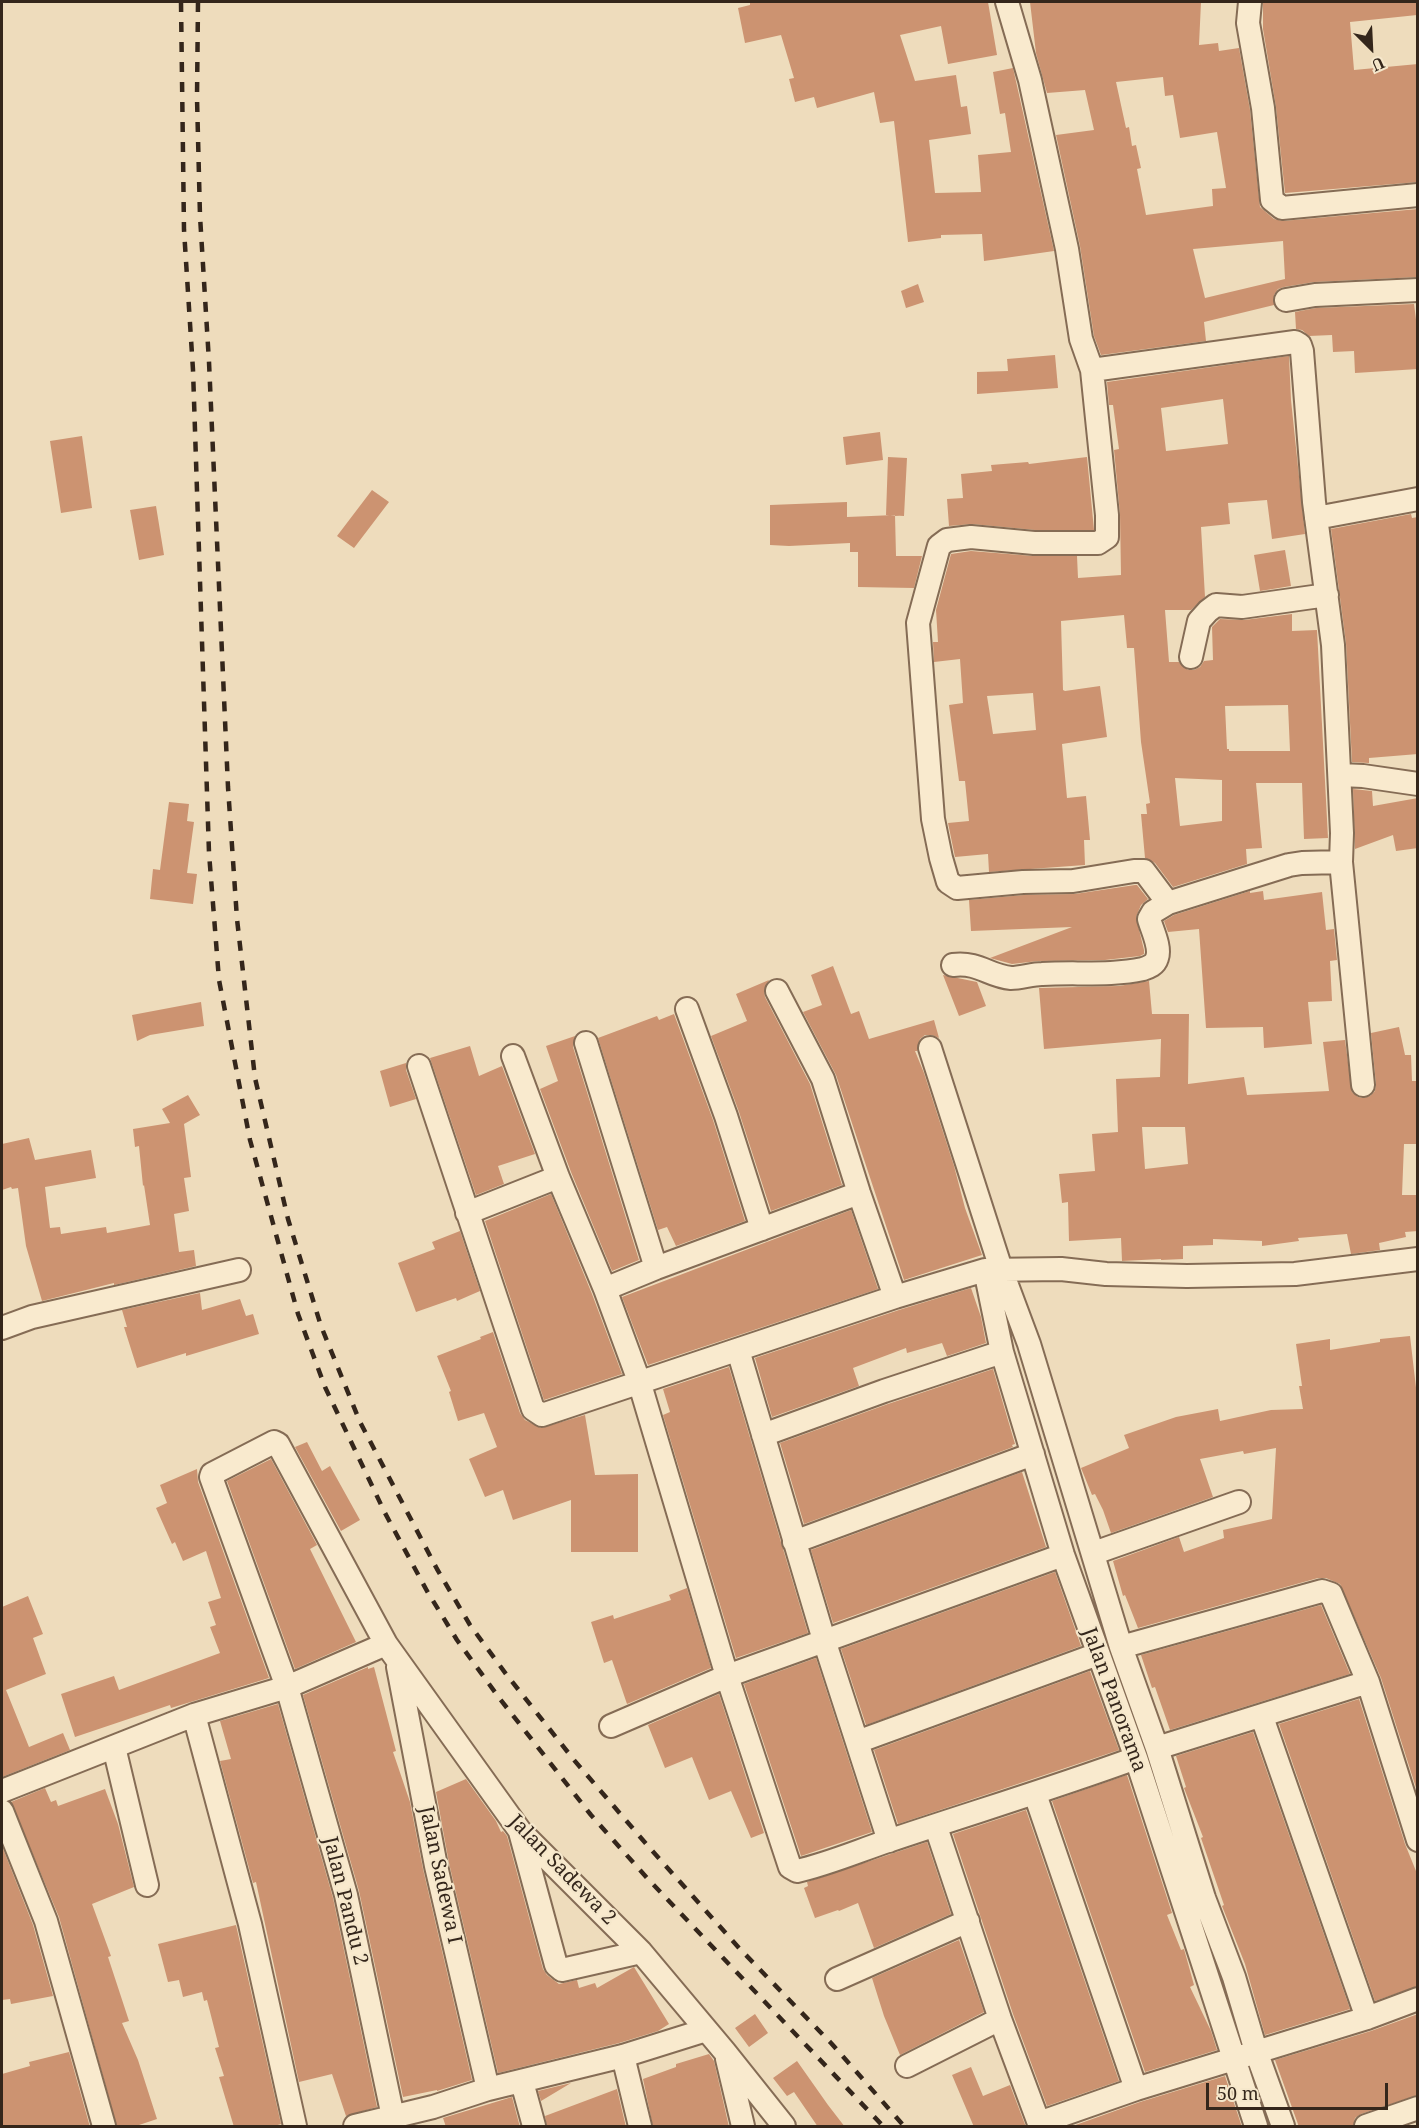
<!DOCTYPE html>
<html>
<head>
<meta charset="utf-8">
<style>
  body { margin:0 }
  #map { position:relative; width:1419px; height:2128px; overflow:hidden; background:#eedcbc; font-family:"Noto Serif",serif }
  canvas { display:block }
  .frame { position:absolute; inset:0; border:3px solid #34261b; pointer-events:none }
  .north { position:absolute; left:1341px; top:18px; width:60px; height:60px; -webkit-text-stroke:4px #f5e7cb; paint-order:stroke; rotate:156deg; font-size:16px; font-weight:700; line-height:24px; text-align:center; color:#34261b }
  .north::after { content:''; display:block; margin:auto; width:21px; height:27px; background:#34261b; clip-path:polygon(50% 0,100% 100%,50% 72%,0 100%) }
  .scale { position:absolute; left:1206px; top:2083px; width:182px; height:27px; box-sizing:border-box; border:3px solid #34261b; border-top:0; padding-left:8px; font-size:18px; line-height:21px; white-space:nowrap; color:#34261b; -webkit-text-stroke:4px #f5e7cb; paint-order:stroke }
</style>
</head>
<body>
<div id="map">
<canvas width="1419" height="2128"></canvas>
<div class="frame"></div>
<div class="north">U</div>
<div class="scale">50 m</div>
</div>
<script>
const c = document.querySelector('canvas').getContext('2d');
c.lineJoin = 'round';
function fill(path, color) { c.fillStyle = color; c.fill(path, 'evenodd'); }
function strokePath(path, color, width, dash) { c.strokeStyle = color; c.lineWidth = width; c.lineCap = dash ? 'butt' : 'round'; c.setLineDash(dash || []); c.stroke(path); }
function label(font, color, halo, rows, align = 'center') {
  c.font = font + ' "Noto Serif",serif'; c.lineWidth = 4.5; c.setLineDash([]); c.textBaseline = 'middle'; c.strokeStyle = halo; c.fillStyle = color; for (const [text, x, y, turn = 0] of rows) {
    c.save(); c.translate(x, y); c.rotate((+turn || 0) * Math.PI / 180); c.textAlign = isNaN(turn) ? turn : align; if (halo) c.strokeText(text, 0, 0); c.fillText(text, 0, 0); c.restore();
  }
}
const building = new Path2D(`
  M750 2H988L997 55 948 64 941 26 900 35 915 81 956 75 961 107 967 106 971 134 929 140 935 193 981 192 978 155 1011 152 1005 113 1000 114 993 72 1013 68 1054 251 984 261 982 234 941 235V238L908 242 894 121 880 123 874 92 817 108 814 97 795 102 789 79 794 78 781 35 745 43 738 8 750 5Z
  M1030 2H1201L1199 45 1218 43 1219 51 1239 48 1250 110 1260 207 1274 219 1283 221 1418 209V277L1314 282 1284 287 1278 289 1274 295V305L1204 322 1206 341 1101 355 1094 336 1080 246 1056 135 1094 130 1085 90 1047 93 1036 53ZM1163 77 1165 96 1173 95 1180 138 1217 132 1226 188 1212 189 1213 206 1146 215 1137 169 1141 168 1136 145 1132 146 1129 127 1126 128 1116 82ZM1283 241 1285 279 1205 298 1193 249Z
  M1263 2H1417V15L1350 22 1354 70 1418 64V182L1285 193 1276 107 1263 29Z
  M918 284 924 302 906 308 901 291Z
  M1414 304 1418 335V369L1355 373 1354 351 1333 352 1332 335 1309 336 1302 330 1296 329 1295 312 1316 308Z
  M1055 355 1058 388 977 394V372L1008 371 1007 359Z
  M1289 356 1291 400 1305 534 1272 539 1267 500 1228 503 1230 524 1201 527 1205 597 1191 610H1165L1169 662H1179L1188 670H1194L1200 667 1204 661 1213 660 1212 627 1220 619 1244 620 1292 614V631L1317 630 1328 838 1304 839 1302 783H1256L1262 848 1246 849 1247 864 1173 887 1155 863 1145 858 1141 814H1147L1146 804 1150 803 1141 742 1134 648H1127L1124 615 1061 621 1063 690 1065 691 1100 686 1107 737 1062 744 1067 798 1086 796 1090 840H1084L1085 865 989 872 988 854 955 857 948 823 969 821 965 781H959L949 705 963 703 960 659 934 662 933 642H938L936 610 951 554 971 551 1033 556H1077L1078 578 1121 575 1120 514 1114 450 1119 449 1113 405H1109L1107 382ZM1223 399 1228 444 1166 451 1161 408ZM1033 693 1036 730 993 734 987 696ZM1288 705 1290 751H1229V749H1227L1225 706ZM1175 778 1222 780V821L1180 826Z
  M880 432 883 460 846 465 843 437Z
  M82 436 92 508 61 513 50 441Z
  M888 457 907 458 904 516 886 515Z
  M1087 457 1094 530H1035L972 524 949 526 947 499 963 498 961 474 992 471 991 465 1028 462 1029 464Z
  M372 490 389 502 354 548 337 536Z
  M847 502V517L895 515 896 556H922L914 588 858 587V552H850V543L789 546 770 545V505Z
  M156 506 164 555 139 560 130 510Z
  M1411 514 1412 518 1418 517V754L1369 758V763L1352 762 1346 643 1331 529Z
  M1285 550 1291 586 1260 591 1254 555Z
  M1353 789 1372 791 1373 806 1418 798V848L1396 851 1393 835 1355 849Z
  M169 802 189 804 187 821 194 822 187 873 197 874 193 904 150 899 153 869 160 870Z
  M1135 885H1137L1148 899 1141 905 1136 917 1144 950V954L1140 956 1105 960 1038 961 1012 964 990 958 1072 927 971 931 969 900 1024 895 1075 894Z
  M1250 891V893L1263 891 1264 900 1322 892 1326 930 1334 929 1337 960 1330 961 1332 1001 1308 1002 1312 1044 1264 1048 1263 1027 1206 1028 1199 929 1168 932 1164 921 1174 915Z
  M833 966 851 1014 859 1011 869 1039 934 1020 939 1038 932 1035H925L920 1039 917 1051H915L924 1073 954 1166 965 1208 982 1255 904 1280 836 1075 803 1012 822 1005 811 975Z
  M943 975 977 982 986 1006 959 1016Z
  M769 980 764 990 765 997 810 1084 842 1185 771 1211 739 1112 711 1036 747 1021 736 994Z
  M1149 981 1152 1014H1189L1188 1084 1244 1077 1247 1095 1329 1091 1323 1042 1345 1040 1352 1092 1358 1097 1364 1098 1370 1096 1375 1091 1376 1084 1371 1033 1399 1027 1405 1055H1411L1412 1081H1418V1144H1404L1402 1195H1418V1231L1405 1232 1406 1237 1379 1243 1380 1250 1351 1254 1347 1234 1298 1238 1299 1241 1262 1246V1241L1213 1239V1245L1183 1246V1259L1161 1260V1259L1122 1261 1121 1238 1069 1241 1068 1202 1062 1203 1059 1174 1095 1171 1092 1134 1118 1132 1116 1079 1160 1077 1161 1039 1044 1049 1039 988 1119 986ZM1142 1127H1185L1188 1164 1145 1169Z
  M201 1002 204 1026 150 1035 137 1041 132 1015Z
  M674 1014 713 1120 745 1221 676 1246 667 1227 658 1230 598 1038 657 1016 659 1020Z
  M575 1036 573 1047 639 1260 612 1271 571 1172 540 1089 558 1081 546 1046Z
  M470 1046 479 1076 502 1066 535 1154 498 1166 504 1184 476 1195 430 1058Z
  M406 1063V1070L416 1099 390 1107 380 1071Z
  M188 1095 200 1115 184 1124 191 1177 184 1178 189 1211 174 1214 179 1252 194 1250 196 1266 114 1285V1283L42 1301 26 1246 18 1188 12 1189 11 1187 2 1190V1144L29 1138 35 1160 91 1150 96 1178 45 1187 50 1228 60 1227 61 1234 106 1227 107 1233 150 1225 144 1185 143 1186 139 1146 135 1147 133 1129 170 1123 162 1109Z
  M551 1194 592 1294 622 1374 544 1400 485 1221Z
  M851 1210 878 1289 648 1365 622 1297Z
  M460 1231 480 1291 457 1301 456 1298 416 1312 398 1263 435 1249 432 1242Z
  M971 1288 981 1317 986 1343 947 1356 942 1343 907 1353 906 1348 853 1368 859 1386 772 1417 755 1358 899 1310Z
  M200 1293 202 1310 240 1299 246 1316 253 1314 259 1334 206 1350 186 1356V1353L137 1368 124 1327H127L122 1310Z
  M493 1332 520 1413 525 1420 541 1428 585 1415 595 1475 638 1474V1552H571V1500L513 1520 503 1490 485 1497 469 1459 497 1447 484 1413 458 1421 449 1392 451 1391 437 1356 481 1339 480 1337Z
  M1410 1336 1418 1405V1794L1381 1678 1340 1584 1326 1578H1318L1138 1628 1125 1595 1123 1596 1113 1561 1179 1537 1184 1552 1224 1538 1223 1530 1272 1519 1276 1448 1244 1454 1243 1451 1200 1459 1213 1497 1111 1533 1103 1510 1095 1494 1092 1495 1081 1468 1129 1448 1124 1435 1176 1417 1218 1409 1220 1421 1271 1410 1303 1409 1299 1386H1302L1296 1344 1330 1339V1350L1380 1342V1339Z
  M729 1367 808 1633 736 1658 663 1415 670 1412 663 1389Z
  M993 1369 1015 1444 1012 1445 1013 1447 804 1524 780 1443 888 1404Z
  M307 1442 322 1471 330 1466 360 1520 341 1531 295 1447Z
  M271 1459 317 1545 310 1549 356 1642 295 1669 227 1481Z
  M197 1469 198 1482 269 1678 171 1708 170 1705 75 1737 61 1694 114 1676 119 1690 220 1653 210 1627 216 1625 208 1602 221 1598 206 1551 183 1561 175 1542 172 1544 156 1508 167 1503 160 1485Z
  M1022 1472 1046 1547 833 1623 811 1550Z
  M1055 1572 1081 1646 866 1725 841 1649Z
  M687 1588 711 1668 627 1704 612 1660 604 1663 591 1622 613 1615 614 1619 671 1600 669 1595Z
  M28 1596 43 1634 33 1638 46 1674 6 1690 29 1747 63 1733 70 1750 2 1777V1607Z
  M1321 1605 1350 1674 1170 1730 1155 1687 1152 1688 1141 1655Z
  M816 1658 872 1832 801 1856 744 1684Z
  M368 1667V1669L374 1667 396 1751 393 1752 410 1802 423 1869 472 2080 437 2091V2090L403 2097 359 1891 303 1695Z
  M1090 1671 1119 1750 898 1824 874 1750Z
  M719 1694 764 1833 751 1838 731 1791 709 1800 692 1757 665 1768 648 1725Z
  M1359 1699 1405 1844 1418 1876V1986L1375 2001 1279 1724Z
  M278 1704 333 1898 377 2107 346 2116 332 2074 299 2082 256 1882 253 1883 220 1761 231 1759 220 1721Z
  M1253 1732 1350 2009 1265 2035 1245 1964 1222 1906 1224 1905 1201 1838 1203 1837 1184 1788 1186 1787 1176 1756Z
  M1127 1775 1172 1913 1167 1915 1181 1950 1184 1949 1194 1985 1190 1987 1211 2031 1217 2050 1145 2072 1052 1801Z
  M466 1779 496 1821 501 1832 503 1831 507 1836 543 1969 547 1975 559 1984 577 1980 579 1988 595 1983 597 1988 634 1967 669 2024 658 2031 619 2043 498 2073 449 1863 436 1792Z
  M45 1788 51 1802 56 1800 58 1806 105 1789 118 1824 134 1887 92 1904 111 1956 108 1957 129 2021 122 2023 138 2060 157 2119 133 2127H117L59 1917 11 1802Z
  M1026 1810 1119 2081 1047 2106 1013 2014 953 1834Z
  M927 1842 951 1914 874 1948 858 1903 839 1911 838 1910 815 1918 804 1888 808 1886 807 1882Z
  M2 1846 33 1925 53 1996 11 2004 10 1999 2 2000Z
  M236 1925 281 2124 271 2127H234L219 2077 224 2076 215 2048 219 2047 207 2000 204 2001 202 1992 183 1997 179 1980 168 1982 158 1944Z
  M959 1940 984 2012 900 2055 884 2016 872 1978Z
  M755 2014 768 2033 749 2047 735 2028Z
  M1418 2014V2095L1361 2114 1355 2118 1353 2127H1299L1275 2060 1371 2031Z
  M69 2052 90 2127H2V2074L30 2066 29 2062Z
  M709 2054 714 2061 729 2127H653L643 2079 676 2067V2064Z
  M797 2061 828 2105 845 2127H818L794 2092 787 2096 773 2078Z
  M971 2067 983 2096 1010 2085 1026 2127H974L952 2075Z
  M1225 2076 1242 2127H1070L1140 2102Z
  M571 2083 541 2101 538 2091Z
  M617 2089 626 2127H547L545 2116Z
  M512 2097 520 2127H446L443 2118Z`);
const street = new Path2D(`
  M1007 2 1030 80 1067 249 1081 339 1092 370 1107 515V537L1098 543H1034L971 537 947 540 939 546 918 623 933 819 941 858 948 882 957 888 1023 882 1073 881 1134 871H1144L1168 903
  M1250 2 1248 23 1263 108 1272 200 1282 208 1418 195
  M1286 300 1315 295 1418 290
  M1092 370 1295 342 1300 345 1302 351 1314 502 1333 645 1342 833 1341 862 1363 1085
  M1316 518 1418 499
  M1191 657 1199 621 1208 611 1216 605 1242 607 1327 595
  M1340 775 1363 776 1418 784
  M953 965C980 962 988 976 1011 978 1021 978 1032 974 1042 974 1075 972 1111 976 1143 969 1149 967 1155 965 1157 958 1161 947 1152 930 1149 919L1153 912 1168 903 1289 865 1302 863 1341 862
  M777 991 823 1079 859 1193 895 1297
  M687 1009 726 1116 762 1229
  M586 1043 656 1268
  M930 1048 1001 1269 1029 1344 1121 1647 1157 1748 1204 1898 1234 1977 1256 2051 1283 2126
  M513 1056 558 1177 605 1289 639 1381 727 1676 790 1867 797 1871C828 1864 858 1851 888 1841 971 1813 1054 1788 1136 1758
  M419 1066 533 1409 542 1415 895 1297 985 1270 1061 1269 1106 1274 1187 1276 1295 1274 1418 1259
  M467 1213 558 1177
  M985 1270 1002 1352 1063 1555 1136 1758 1256 2126
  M605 1289 656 1268 859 1193
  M2 1328 32 1317 239 1270
  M738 1350 824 1640 889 1841
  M763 1435 884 1391 1002 1352
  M794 1542 1033 1454
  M1094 1553 1239 1502
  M1121 1647 1322 1591 1331 1594 1368 1682 1418 1840
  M398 1667 436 1866 488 2089
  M194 1715 250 1924 295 2126
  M1262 1717 1367 2018
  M611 1726 727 1676 1063 1555
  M857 1742 1098 1654
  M114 1747 147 1885
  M1157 1748 1368 1682
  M2 1791 194 1715 287 1687 386 1644
  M1035 1794 1136 2089
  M2 1811 46 1921 104 2126
  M936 1827 1000 2019 1040 2126
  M520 1832 556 1965 562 1970 641 1952
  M837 1979 968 1921
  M623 2056 640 2126
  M727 2059 743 2126
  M907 2066 1000 2019
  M522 2082 534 2126
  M393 2117 346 1895 287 1687 211 1477 212 1474 274 1442 278 1444 386 1644 520 1831 641 1952 725 2052 784 2126
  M1039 2123 1136 2089 1367 2018 1418 1999
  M355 2126 433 2107 488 2089 623 2056 706 2030
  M1366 2126 1418 2108`);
const rail = new Path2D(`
  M181 2 184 230 193 370 209 853 219 980 250 1140 298 1314 325 1387 385 1513 427 1591 457 1640 500 1699 591 1815 647 1878 883 2126
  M198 2 197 98 200 216 209 362 228 787 237 919 255 1078 288 1219 321 1326 360 1422 437 1569 470 1625 506 1674 574 1760 648 1846 739 1948 831 2043 904 2126`);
const streetNames = [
  ["Jalan Panorama",1114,1700,70],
  ["Jalan Sadewa 2",562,1870,46],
  ["Jalan Sadewa I",440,1875,78],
  ["Jalan Pandu 2",345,1901,76]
];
fill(building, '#cc9371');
strokePath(street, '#856c55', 26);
strokePath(street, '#f9eace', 22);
strokePath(rail, '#34261b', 4.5, [10, 10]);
label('20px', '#34261b', '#f5e7cb', streetNames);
</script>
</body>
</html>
